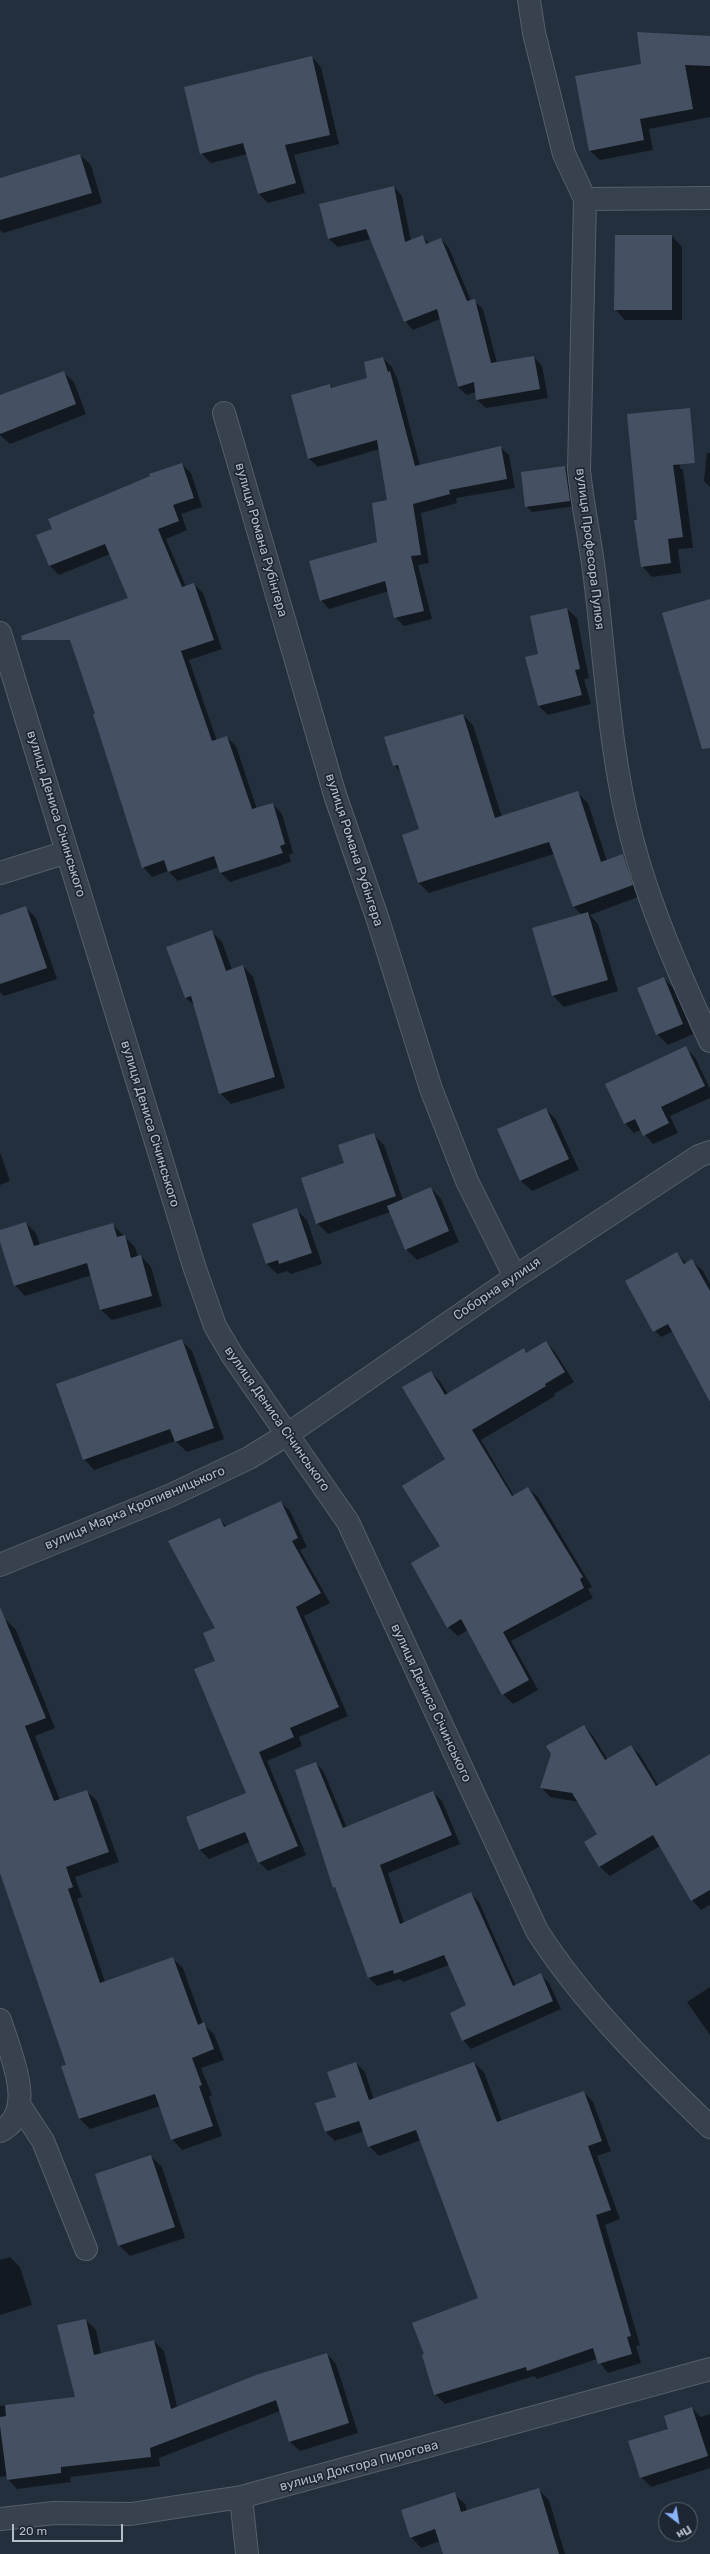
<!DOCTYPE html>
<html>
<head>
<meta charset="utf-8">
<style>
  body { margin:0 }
  #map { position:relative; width:710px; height:2554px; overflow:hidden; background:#242f3e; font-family:Rubik,sans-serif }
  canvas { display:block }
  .north { position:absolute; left:658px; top:2502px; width:40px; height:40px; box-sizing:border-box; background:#1d2633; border:1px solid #59626f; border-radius:50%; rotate:149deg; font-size:11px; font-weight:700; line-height:16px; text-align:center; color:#b4bcc9 }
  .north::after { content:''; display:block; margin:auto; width:14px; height:18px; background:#8ab4f8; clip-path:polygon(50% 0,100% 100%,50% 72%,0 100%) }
  .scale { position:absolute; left:12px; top:2524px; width:111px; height:18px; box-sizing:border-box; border:2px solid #b4bcc9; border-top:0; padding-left:5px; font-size:12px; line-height:14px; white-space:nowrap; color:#b4bcc9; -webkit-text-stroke:3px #1d2633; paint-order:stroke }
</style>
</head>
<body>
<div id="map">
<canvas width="710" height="2554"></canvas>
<div class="north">Пн</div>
<div class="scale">20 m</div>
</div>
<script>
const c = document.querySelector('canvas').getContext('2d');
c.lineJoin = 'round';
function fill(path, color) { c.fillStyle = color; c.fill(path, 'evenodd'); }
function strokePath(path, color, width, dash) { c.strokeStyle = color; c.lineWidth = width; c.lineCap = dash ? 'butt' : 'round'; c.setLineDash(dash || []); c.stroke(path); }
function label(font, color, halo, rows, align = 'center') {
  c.font = font + ' Rubik,sans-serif'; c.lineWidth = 3.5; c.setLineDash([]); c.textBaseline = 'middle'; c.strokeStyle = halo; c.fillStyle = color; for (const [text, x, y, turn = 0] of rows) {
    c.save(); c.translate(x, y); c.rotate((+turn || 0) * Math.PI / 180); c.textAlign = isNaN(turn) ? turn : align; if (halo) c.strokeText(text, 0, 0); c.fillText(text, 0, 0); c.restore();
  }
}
const shadow = new Path2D(`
  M710 37V117L649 129 653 150 600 160 589 150Z
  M312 57 321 67 339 144 294 155 305 193 268 203 258 193 248 154 211 163 201 153Z
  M80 155 91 165 102 203 3 233 0 230V179Z
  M394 187 402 196 411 241 422 236 430 244 441 239 449 248 471 301H474L483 309 497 363 534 357 542 366 548 398 486 408 477 400 476 392 467 395 458 387 440 319 413 330 405 321 371 239 338 247 329 239 320 205Z
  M672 236 682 247V320H625L615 309Z
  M383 358 392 367 398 381 420 466 500 447 509 455 515 488 456 498 457 503 421 513 429 563 418 565 432 619 404 626 395 617 389 591 329 609 321 600 378 543 388 501 380 449 318 467 309 459 292 395 330 385 333 388 368 378Z
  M63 372 74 382 86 414 10 444 0 435V396Z
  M681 422 680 468 683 470 693 548 678 549 681 573 652 577 642 566 638 521Z
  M707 453H710V487L704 481Z
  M182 464 191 473 202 507 181 514 187 530 166 539 186 587 194 584 203 593 222 649 189 660 217 741 227 737 236 746 257 809 273 804 282 814 293 853 289 855 291 862 230 882 220 872 219 867 178 881 168 871 152 877 143 867 97 714 129 599 110 554 59 575 50 566 38 536Z
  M565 467 570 473 575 506 532 512 526 506Z
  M567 609 577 618 589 678 584 679 591 704 548 715 539 706V654Z
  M463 715 473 725 502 817 577 792 588 803 607 861 623 855 633 865 643 895 590 915 598 924 618 991 564 1007 553 996 534 929 582 915 574 907 554 854 429 893 419 883 403 836 420 830 401 772 394 765Z
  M25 907 36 918 57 979 4 996 0 992V916Z
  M211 931 222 942 232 970 243 966 253 977 285 1088 231 1104 220 1093 196 1007 186 998 167 947Z
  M664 978 674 989 693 1034 668 1045 657 1034Z
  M685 1048 695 1057 710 1089V1098L670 1116 678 1133 653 1144 641 1130 634 1133 625 1123Z
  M546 1109 556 1120 579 1170 532 1191 521 1181 498 1130Z
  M373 1134 384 1145 403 1200 431 1188 441 1199 459 1242 417 1260 406 1249 390 1212 328 1234 317 1223 346 1164Z
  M0 1152 10 1181 0 1185Z
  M296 1209 307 1220 322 1264 291 1274 288 1271 277 1274 266 1263Z
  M26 1223 36 1233 40 1245 112 1224 135 1247 138 1257 141 1256 151 1267 162 1306 112 1320 101 1310 92 1275 25 1296 15 1285 0 1239V1231Z
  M677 1253 687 1264 692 1261 703 1271 710 1284V1393L673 1331 661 1337 651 1326Z
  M181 1340 192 1351 224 1439 187 1452 175 1441 94 1470 84 1459Z
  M546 1342 555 1352 574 1382 554 1394 555 1396 481 1440 514 1496 528 1488 538 1497 592 1587 588 1589 593 1598 511 1641 538 1690 513 1704 503 1694 468 1630 458 1636 448 1627 441 1546 446 1459 431 1372 440 1381 448 1394 523 1349 527 1353Z
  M281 1502 290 1511 307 1547 300 1550 330 1603 304 1616 348 1716 299 1737 302 1746 267 1761 306 1855 268 1871 259 1862 250 1842 209 1859 200 1850 188 1818 247 1794 216 1661 219 1519 227 1527Z
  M6 1620 16 1630 55 1728 35 1736 60 1800 87 1791 97 1801 119 1862 75 1877 82 1897 77 1899 105 1982 172 1958 183 1968 203 2024 214 2034 224 2060 201 2068 212 2095 209 2097 222 2136 182 2150 172 2139 160 2106 90 2129 80 2119 67 2065 0 1870V1622Z
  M584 1726 593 1736 608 1760 631 1746 640 1755 658 1785 710 1755V1907L709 1905 701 1910 692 1900 660 1846 610 1876 600 1867 586 1843 599 1835 579 1802 550 1797 541 1787Z
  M316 1763 324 1772 347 1828 433 1792 442 1801 460 1844 388 1873 404 1923 471 1894 479 1902 516 1986 541 1975 549 1983 561 2009 471 2049 463 2040 467 2006 449 1965 403 1982 400 1979 377 1986 369 1978 338 1890 334 1887Z
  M710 1987V2035L687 2002Z
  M356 2063 365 2072 374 2100 474 2063 484 2072 502 2121 584 2092 593 2102 611 2151 597 2156 620 2219 605 2225 640 2345 636 2346 641 2363 608 2373 597 2359 537 2379 534 2376 445 2404 435 2394 479 2299 421 2140 379 2156 369 2146 364 2131 335 2141 326 2132 337 2097Z
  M151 2156 162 2167 185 2238 130 2256 119 2245Z
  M10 2257 20 2267 32 2305 0 2315V2260Z
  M86 2320 96 2330 101 2354 154 2341 164 2351 177 2407 327 2354 336 2364 358 2433 300 2451 290 2442 280 2411 159 2458 160 2466 70 2477 71 2482 17 2489 8 2479 7 2476 0 2477V2406L76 2398Z
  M692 2408 701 2417 710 2414V2468L651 2487 641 2477 670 2429Z
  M539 2490 549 2500 565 2554H444L440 2541 421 2548 411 2537 454 2494 465 2504 467 2511Z`);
const building = new Path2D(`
  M637 32 710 36V66L685 65 693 109 640 119 644 140 589 151 575 76 641 64Z
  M312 56 330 135 285 145 296 183 258 194 243 143 200 154 184 87Z
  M80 154 92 193 0 220V178Z
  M394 186 405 242 423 235 426 244 441 238 467 301 475 299 491 363 534 356 540 389 476 400 474 382 458 387 437 309 404 322 366 229 328 239 319 204Z
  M615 235H672V310H614Z
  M383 357 388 372 390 371 415 466 501 446 507 479 449 490 450 494 413 504 421 555 411 556 424 611 394 618 385 581 320 601 309 561 377 542 372 503 387 500 377 440 308 459 291 395 330 384 331 388 367 378 364 362Z
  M64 371 76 404 0 434V395Z
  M690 408 695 463 673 465 683 537 668 539 671 563 641 567 634 520H637L627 414Z
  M182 463 194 498 173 505 179 521 158 529 182 587 194 583 214 640 181 651 212 741 227 736 252 809 273 803 285 844 280 846 283 853 220 873 214 856 168 872 164 860 142 868 93 714H95L70 640H22L21 636 128 598 105 544 49 566 36 535 52 529 48 519 150 476 149 474Z
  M565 466 570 501 525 507 521 472Z
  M710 599V748L702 749 662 613Z
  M567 608 580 669 575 670 582 695 538 706 525 657 538 654 530 616Z
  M463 714 495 818 578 791 601 862 623 854 633 885 573 907 549 842 418 883 402 835 419 829 398 765 393 766 384 737Z
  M26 906 47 968 0 984V915Z
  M588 912 608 980 552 996 532 928Z
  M212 930 226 971 243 965 275 1077 219 1094 191 996 185 998 166 947Z
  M664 977 683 1024 656 1035 637 988Z
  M686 1046 705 1086 661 1107 669 1123 643 1136 635 1119 624 1124 605 1084Z
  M546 1108 569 1159 520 1181 497 1129Z
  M374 1133 396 1196 316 1224 301 1178 344 1163 338 1145Z
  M431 1187 449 1231 405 1250 387 1206Z
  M297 1208 312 1253 279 1264 278 1260 266 1264 252 1224Z
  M26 1222 34 1246 113 1223 117 1237 125 1235 131 1258 141 1255 152 1296 100 1310 87 1263 14 1286 0 1242V1230Z
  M677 1252 684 1264 692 1259 710 1291V1402L668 1324 653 1332 625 1281Z
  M182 1339 214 1428 175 1442 170 1429 83 1460 56 1384Z
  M546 1341 565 1372 545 1384 546 1386 472 1430 512 1496 528 1487 583 1577 580 1579 584 1588 503 1632 529 1680 502 1695 461 1619 447 1628 411 1563 440 1546 402 1486 445 1459 402 1387 431 1371 445 1395 524 1348 526 1353Z
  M281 1501 298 1538 292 1541 321 1593 296 1607 339 1707 290 1728 294 1737 259 1752 298 1846 258 1863 245 1832 199 1850 186 1817 246 1793 194 1669 215 1661 203 1633 215 1628 168 1541 220 1518 224 1527Z
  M0 1607 46 1718 25 1726 54 1801 87 1790 109 1852 66 1867 73 1887 68 1889 100 1983 173 1957 198 2025 204 2022 214 2049 192 2058 202 2085 199 2086 213 2126 171 2140 155 2094 79 2119 61 2066 66 2065 0 1873Z
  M584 1725 605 1760 631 1745 656 1786 710 1754V1890L691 1901 653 1835 599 1867 584 1842 597 1834 572 1793 540 1788 551 1754 546 1746Z
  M316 1762 343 1828 433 1791 452 1835 380 1865 400 1924 471 1892 513 1986 541 1973 553 2001 462 2041 450 2013 466 2005 444 1955 394 1974 393 1970 368 1978 335 1887 333 1888 295 1770Z
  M356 2062 369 2100 474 2062 497 2122 584 2091 602 2141 588 2146 611 2210 596 2215 631 2336 627 2337 632 2354 598 2364 593 2348 527 2371 526 2367 434 2395 422 2355 424 2354 412 2323 478 2298 416 2130 368 2147 359 2121 325 2132 315 2103 336 2097 327 2072Z
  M151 2155 175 2227 118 2246 95 2174Z
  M86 2319 94 2355 154 2340 171 2409 256 2375 327 2353 349 2423 289 2442 276 2400 150 2448 151 2457 61 2467V2473L7 2480 0 2426V2417L6 2416 5 2405 75 2397 57 2325Z
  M692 2407 708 2456 640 2478 628 2441 668 2429 664 2416Z
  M539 2488 559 2554H443L435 2529 410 2538 401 2510 455 2492 461 2512Z`);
const minor = new Path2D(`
  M529 0 534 33 564 154 585 199 579 470C583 510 592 548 596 587 606 670 610 754 631 835 649 906 680 975 710 1041
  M585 199 710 198
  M224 413 335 795 378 920 431 1089 467 1181 515 1277
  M0 633 194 1266 215 1326 232 1355 348 1522 537 1931C584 2004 648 2067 710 2127
  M0 873 67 852
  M0 1565 169 1496 249 1458 288 1434 515 1277 699 1156 710 1152
  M0 2020C9 2050 39 2113 0 2131
  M20 2106 43 2141 86 2249
  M241 2497 247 2554
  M0 2519 54 2513 131 2514 241 2497 710 2369`);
const streetNames = [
  ["вулиця Романа Рубінгера",261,540,74],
  ["вулиця Професора Пулюя",590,549,83],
  ["вулиця Дениса Січинського",56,814,73],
  ["вулиця Романа Рубінгера",354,850,72],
  ["вулиця Дениса Січинського",150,1124,73],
  ["Соборна вулиця",497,1289,-34],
  ["вулиця Дениса Січинського",277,1419,55],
  ["вулиця Марка Кропивницького",135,1508,-23],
  ["вулиця Дениса Січинського",431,1703,65],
  ["вулиця Доктора Пирогова",359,2466,-15]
];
fill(shadow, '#0007');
fill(building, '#455162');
strokePath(minor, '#565f6c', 24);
strokePath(minor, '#38414e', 22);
label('13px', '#b4bcc9', '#1d2633', streetNames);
</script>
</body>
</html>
